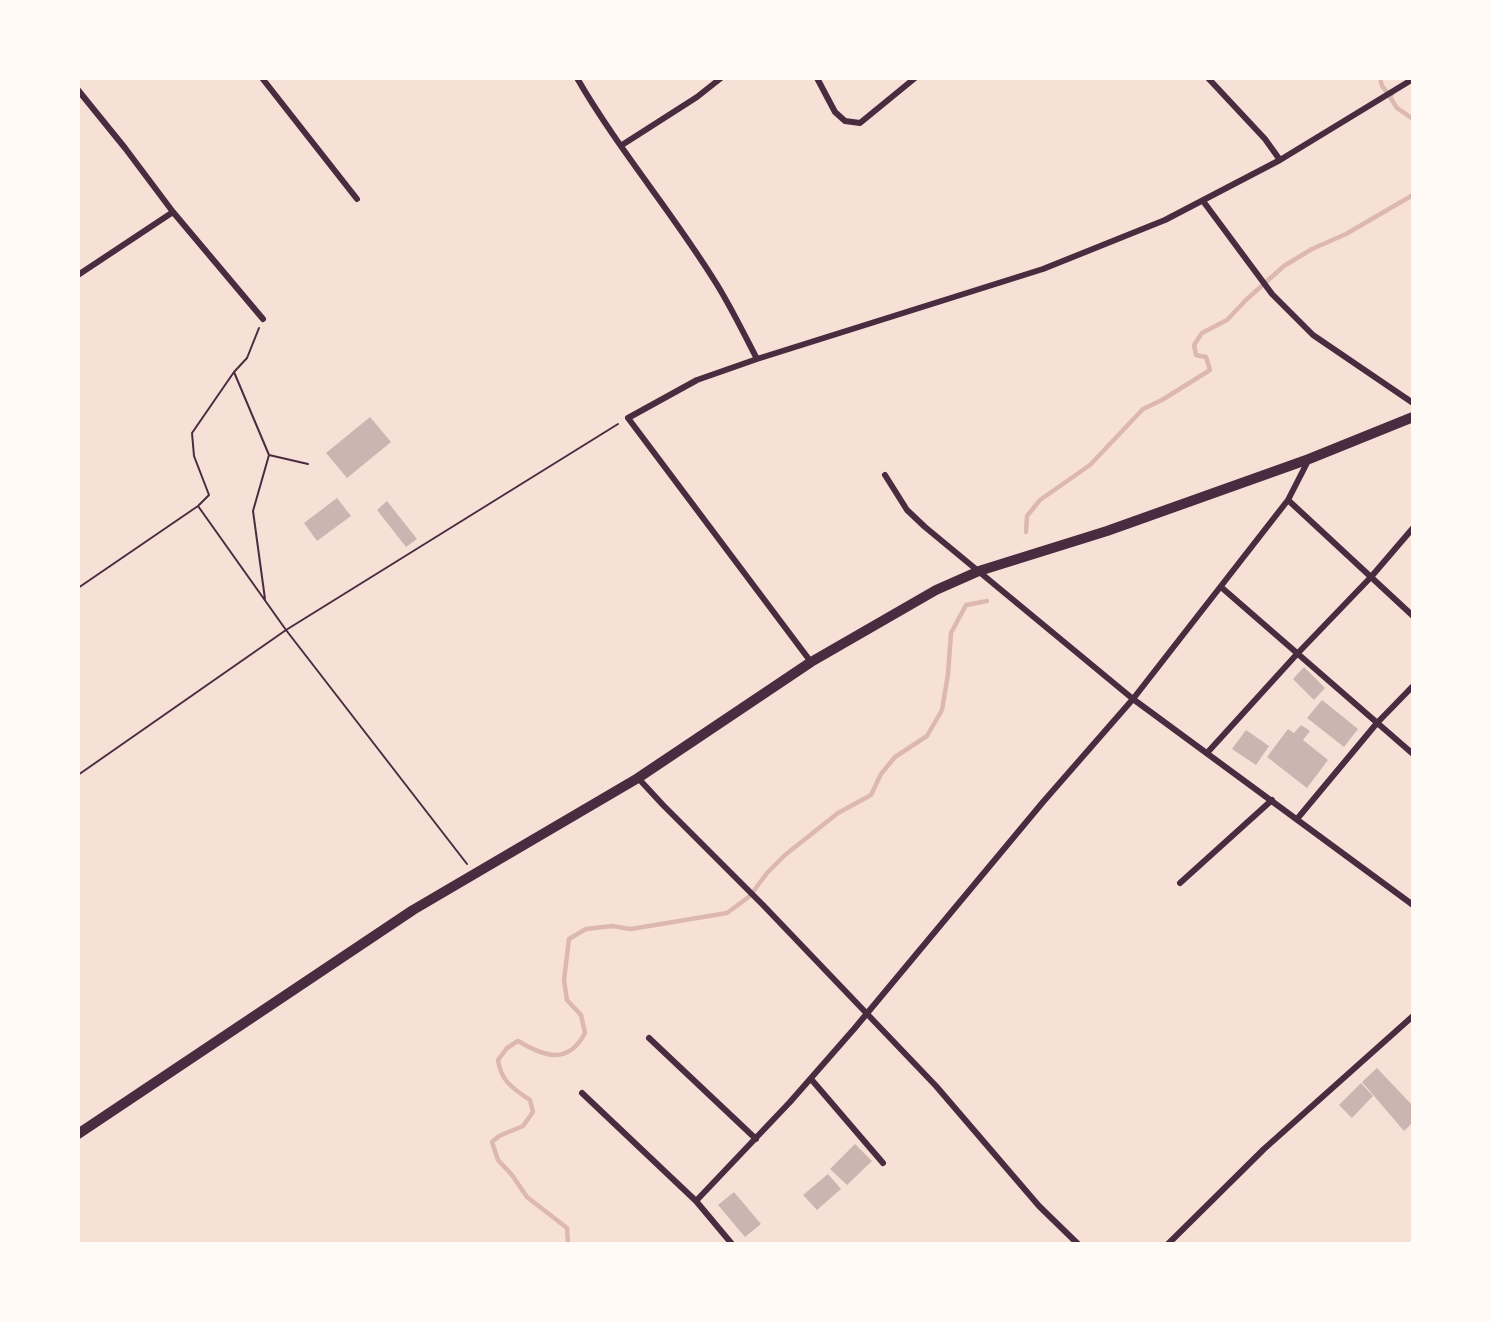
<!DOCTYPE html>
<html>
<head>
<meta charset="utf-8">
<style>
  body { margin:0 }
  #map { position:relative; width:1491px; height:1322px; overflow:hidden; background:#f7e1d7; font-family:Barlow,sans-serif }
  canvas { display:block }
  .frame { position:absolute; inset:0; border:80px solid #fffaf5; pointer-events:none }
</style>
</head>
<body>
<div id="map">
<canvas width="1491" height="1322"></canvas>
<div class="frame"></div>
</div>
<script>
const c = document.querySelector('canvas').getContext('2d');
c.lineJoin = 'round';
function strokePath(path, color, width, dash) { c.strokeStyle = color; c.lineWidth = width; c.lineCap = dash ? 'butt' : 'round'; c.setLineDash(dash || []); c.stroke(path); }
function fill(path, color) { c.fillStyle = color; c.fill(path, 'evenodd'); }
const stream = new Path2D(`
  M1380 78 1382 86 1390 96
  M1392 94 1390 97 1397 108 1413 119
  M1026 532 1027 516 1040 500 1090 465 1143 409 1162 400 1210 370 1206 357 1196 355 1194 345 1202 333 1227 320 1247 299 1284 266 1312 249 1346 234 1413 195
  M568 1244 567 1228 527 1197 512 1175 498 1160 492 1142 499 1136 523 1126 533 1112 530 1100C514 1089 501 1082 498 1060L507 1048 518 1041C545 1057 568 1065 585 1033L581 1015 567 1000 564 980 569 939 586 929 612 926 631 929 727 913 750 896 767 873 785 855 838 813 871 795 881 774 895 757 927 736 942 710 948 674 951 633 966 605 987 601`);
const building = new Path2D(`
  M370 417 391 442 347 478 326 453Z
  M337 498 351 516 317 541 304 523Z
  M387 501 417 539 406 547 377 510Z
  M1304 667 1325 688 1314 700 1293 679Z
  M1322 700 1358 729 1344 747 1307 718Z
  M1301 725 1310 731 1303 740 1328 760 1307 788 1267 757 1288 729 1294 733Z
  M1246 730 1269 746 1256 765 1232 749Z
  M1377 1068 1413 1106V1122L1404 1131 1362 1082Z
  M1361 1083 1373 1096 1352 1118 1339 1105Z
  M855 1144 872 1161 847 1185 830 1169Z
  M828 1174 841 1189 817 1210 803 1195Z
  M734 1192 761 1224 745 1237 718 1205Z`);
const path = new Path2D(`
  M259 328 247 358 234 372 269 455 308 464
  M198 506 286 630 467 864
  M78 588 198 506 209 495 194 456 192 433 234 372
  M265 599 253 511 269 455
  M78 775 286 630 618 424`);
const minor = new Path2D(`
  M262 78 357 199
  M577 78C618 149 673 213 716 283 731 307 744 334 757 359L1043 269 1165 220 1280 160 1413 79
  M817 78 835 112 845 121 860 123 915 78
  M1208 78 1265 139 1280 160
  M78 90 125 148 173 212 263 319
  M622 145 697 97 721 78
  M1203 201 1272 294 1313 335 1413 403
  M78 275 173 212
  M757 359 697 380 628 418 811 662
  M885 475 907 510 925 527 1133 699 1413 905
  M1288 500 1413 616
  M1221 587 1413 754
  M1207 753 1297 654 1371 577 1413 528
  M638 778 663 805 763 905 936 1086 1039 1206 1078 1244
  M1297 819 1377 723 1413 686
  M1180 883 1272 800
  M649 1038 756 1139
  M811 1079 883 1163
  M582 1093 696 1201
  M732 1244 696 1201 790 1102 854 1029 1043 802 1133 699 1288 500 1309 459
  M1168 1244 1264 1149 1413 1016`);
const tertiary = new Path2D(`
  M78 1134 413 910 638 778 811 662 936 590 979 571 1107 531 1309 459 1413 417`);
strokePath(stream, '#dcb8b0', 4.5);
fill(building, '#ccb4b1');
strokePath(path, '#4a2c40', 2);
strokePath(minor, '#4a2c40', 6);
strokePath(tertiary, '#4a2c40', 10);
</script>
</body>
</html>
